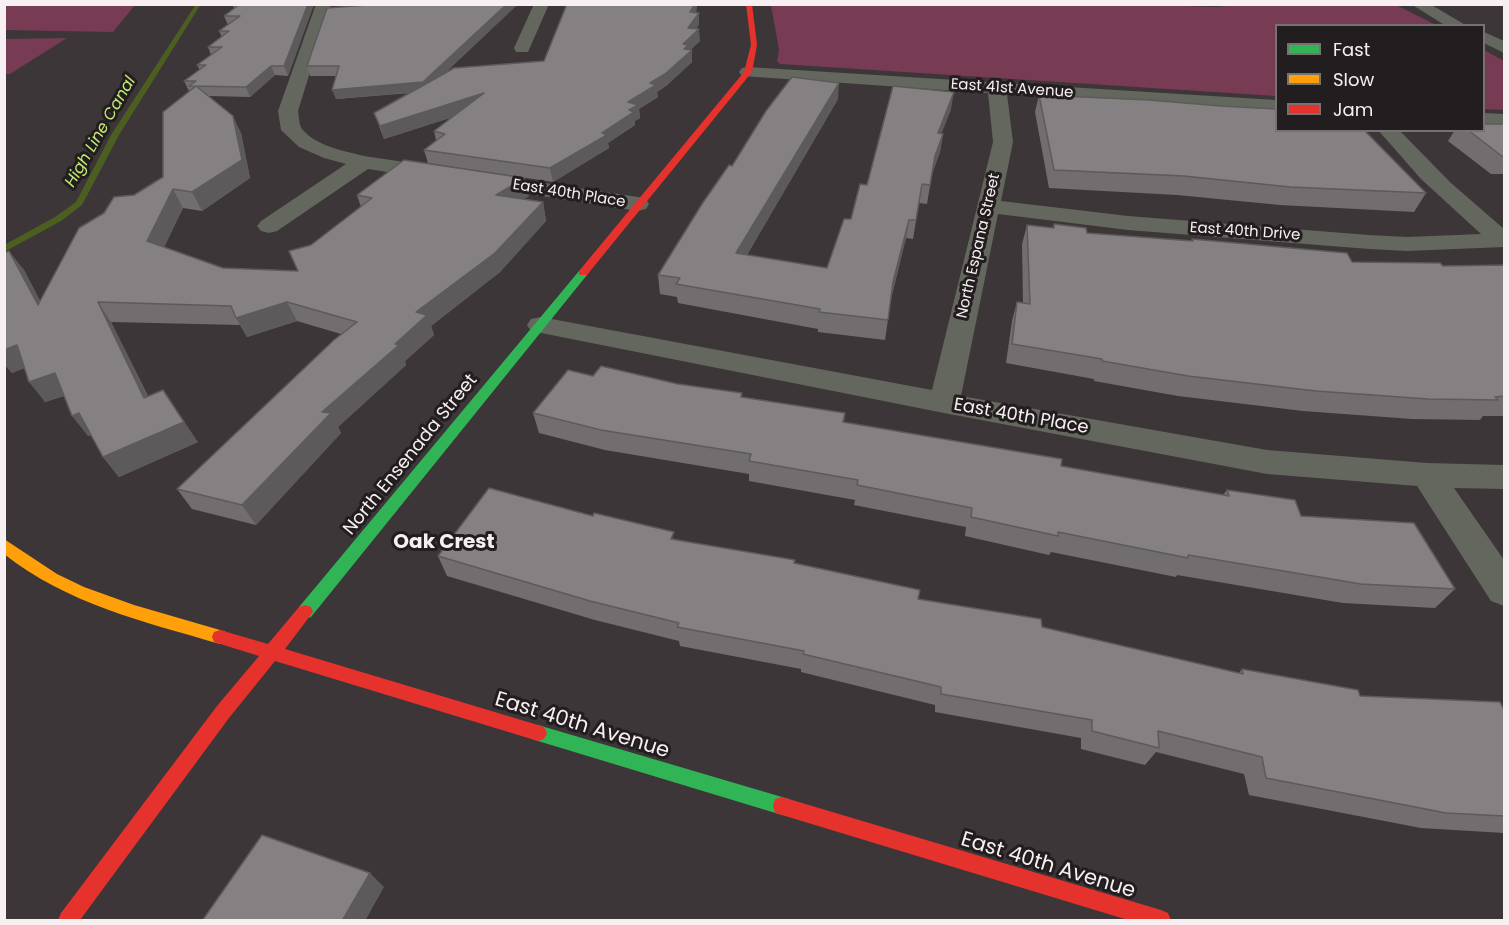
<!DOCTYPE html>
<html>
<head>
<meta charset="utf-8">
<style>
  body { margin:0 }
  #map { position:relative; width:1509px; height:925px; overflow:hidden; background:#3c3638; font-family:Poppins,sans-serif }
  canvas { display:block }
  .frame { position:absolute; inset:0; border:6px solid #f7eff2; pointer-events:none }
  .legend { position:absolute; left:1275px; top:24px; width:210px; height:108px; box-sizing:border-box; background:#221d1e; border:2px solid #777173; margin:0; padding:8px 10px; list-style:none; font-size:18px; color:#f7eff2 }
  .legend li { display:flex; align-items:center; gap:12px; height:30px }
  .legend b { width:30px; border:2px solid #777173 }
</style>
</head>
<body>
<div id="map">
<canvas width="1509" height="925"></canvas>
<div class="frame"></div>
<ul class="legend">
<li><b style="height:8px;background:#30b455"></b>Fast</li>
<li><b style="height:8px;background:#ff9f0a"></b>Slow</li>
<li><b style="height:8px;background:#e5322d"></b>Jam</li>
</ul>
</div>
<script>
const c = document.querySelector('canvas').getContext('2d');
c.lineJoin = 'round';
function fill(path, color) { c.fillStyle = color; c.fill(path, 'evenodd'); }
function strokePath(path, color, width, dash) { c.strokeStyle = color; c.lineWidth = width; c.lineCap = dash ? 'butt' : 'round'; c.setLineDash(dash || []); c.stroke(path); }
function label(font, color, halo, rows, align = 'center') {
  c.font = font + ' Poppins,sans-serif'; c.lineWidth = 6; c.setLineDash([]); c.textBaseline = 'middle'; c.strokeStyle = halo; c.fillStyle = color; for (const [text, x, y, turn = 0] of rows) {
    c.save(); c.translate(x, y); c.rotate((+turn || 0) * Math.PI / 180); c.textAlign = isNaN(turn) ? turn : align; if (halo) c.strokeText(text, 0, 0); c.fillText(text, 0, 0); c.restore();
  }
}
const green = new Path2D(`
  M5 4H135V5L113 32 5 30Z
  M1125 4 1215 7 1251 4 1396 5 1436 25 1276 26V96L780 64 777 61 779 50 771 5Z
  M67 38 10 74H5V39Z
  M1484 50 1504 61V110L1484 109Z`);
const stream = new Path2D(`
  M196 4H201L119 135 82 205 61 221 4 252V245L55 217 76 202 111 135Z`);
const street = new Path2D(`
  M316 4H331L298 111C299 117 299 125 302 129 316 146 344 151 364 156L638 197 646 199 649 204 646 209 638 211 368 169 277 231 269 233 261 231 257 226 261 221 346 164 324 158 299 147 281 130 278 111Z
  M534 4H549L528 52H516L514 48Z
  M1411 4H1430L1467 26H1446Z
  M1484 32 1504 41V53L1484 43Z
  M748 67 1276 100V112L1007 94 1013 142 1001 201 1128 216 1369 235 1407 237 1481 234 1421 179 1378 130H1399L1451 183 1504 229V247L1407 251 1369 249 1128 230 998 214 961 396 1267 450 1427 463 1504 465V489L1454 488 1504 560V606L1491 601 1417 486 1267 474 944 413 531 331 527 325 531 319 541 317 932 390 993 142 988 93 742 76 739 72 742 68Z
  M1484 113 1504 114V126L1484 125Z`);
const fast = new Path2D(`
  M583 270 588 273 587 275 311 617 305 619 299 617 297 612 299 607 579 271Z
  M538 725 782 797 789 799 791 806 789 813 782 815 538 741 532 739 529 733 532 727Z`);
const slow = new Path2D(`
  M4 539 57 574 84 587 134 605 220 630 226 632 228 637 226 642 220 644C145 622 67 604 4 554Z`);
const jam = new Path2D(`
  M746 4H752L757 45 752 72 587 275H579V271L744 72 751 45Z
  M305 605 311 607 313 612 285 649 538 725 544 727 547 733 544 739 538 741 275 661 229 718 80 920H58L61 913 217 706 259 656 214 642 212 637 214 632 220 630 268 644 299 607Z
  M782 797 1161 910 1168 913 1171 920H1128L782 815 775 813 773 806 775 799Z`);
const wall = new Path2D(`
  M233 4H314L288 76 275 75 250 97 209 96 241 133 250 178 202 211 183 208 164 247 223 268 298 271 311 245 361 207 357 195 529 196 524 199 543 202 546 221 500 272 431 326 434 335 405 361 406 365 338 427 341 433 256 525 192 509 177 489 341 334 297 321 247 337 240 325 111 322 148 396 198 442 119 477 103 457 91 435 88 436 64 396 45 402 24 368 12 373 4 364V253L24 270 40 301 134 195 163 177 189 91 184 81 200 70 197 65 211 55 208 47 222 37 219 31 228 25 224 16 234 9Z
  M381 4H518L446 72 544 61 567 4H697L696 13 699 24 696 29 700 41 690 50 692 62 666 86 657 92 658 97 639 109 640 118 635 121V125L608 143 609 148 553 182 428 163 424 150 436 140 434 131 453 117 384 139 374 113 410 93 336 99V76H310L307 66Z
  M1039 95 1426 193 1414 212 1280 205 1177 195 1049 188 1035 112Z
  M838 99 747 255 827 268 867 185 951 109 941 134H943L940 152 932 174 927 204 919 203 913 239 906 238 891 299 885 340 818 332V329L678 303 677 297 660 294 658 275 732 166Z
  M1504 124V174H1491L1448 141 1455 130H1484Z
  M1054 224 1087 233 1192 241V239L1352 262 1443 266 1504 265V416H1483L1480 420 1412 419 1303 411 1178 396 1094 381V379L1006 363 1012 321 1017 302 1023 303 1022 244 1027 225 1053 228Z
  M593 376 678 384 742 397 845 413 844 422 1061 466 1223 495 1227 490 1301 516 1455 589 1435 608 1343 603 1177 575 1176 577 1051 552 1049 555 965 536 966 527 854 505 855 500 749 481V474L605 450 539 433 533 413Z
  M593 516 675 539 795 563 918 599 1042 627 1239 673 1242 669 1360 696 1504 710V833L1421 828 1249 795 1244 774 1156 752 1145 765 1081 749V738L935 712V705L801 672V669L680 646 679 641 595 620 447 576 438 556Z`);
const shadedWall = new Path2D(`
  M308 4H314L288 76 284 66Z
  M507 4H518L426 91 336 99 332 90Z
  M695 4H697L696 15 690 12Z
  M699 13V24L690 38 699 29 700 41 689 51 692 50V62L666 86 657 92 658 97 639 109 640 118 635 121V125L608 143 609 148 553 182 550 168 602 133 628 102 650 83 683 44 688 28Z
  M271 66 275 75 250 97 246 87Z
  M839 83 838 99 737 272 736 253Z
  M954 92 951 109 935 151 938 133Z
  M484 93 487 106 384 139 380 126Z
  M233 116 241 133 250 178 202 211 192 192Z
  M943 134 940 152 932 174 935 156Z
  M525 178 529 196 500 214 496 195Z
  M173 189 183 208 158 260 147 241Z
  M543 202 546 221 500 272 431 326 434 335 405 361 406 365 338 427 341 433 256 525 242 505 322 412 395 344 416 312Z
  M909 220 906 238 890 301 893 282Z
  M9 251 24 270 53 325 38 305Z
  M98 302 111 322 158 418 144 398Z
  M287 302 297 321 247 337 236 318Z
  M17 345 33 365 12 373 4 364V350Z
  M55 373 71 393 45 402 29 382Z
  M163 390 198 442 119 477 103 457Z
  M79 413 95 433 88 436 72 416Z
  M370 873 384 887 365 921H342Z`);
const building = new Path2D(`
  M240 4H308L284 66H271L246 87 189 86 196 81H184L206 65H197L222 47H208L229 31H219L240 16H224Z
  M381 4H507L423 82 332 90 339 66H307L327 8Z
  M567 4H695L690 12 699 13 688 28 699 29 683 44 688 45 684 49 692 50 665 74 650 83 656 85 628 102 638 105 629 110 634 112 602 133 607 135 550 168 424 150 445 134 434 131 484 93 380 126 374 113 454 68 544 61Z
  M792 77 839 83 736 253 827 268 844 219H851L860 184 867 185 893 86 954 92 938 133 943 134 935 156 930 185 922 184 916 220H909L893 282 888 320 819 312 820 309 676 284 680 278 658 275 702 204 729 165 732 166 766 111Z
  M196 86 233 116 242 160 192 192 173 189 147 241 223 268 298 271 289 251 311 245 372 198 357 195 404 160 525 178 496 195 543 202 495 253 416 312 427 315 395 344 399 345 322 412 331 413 242 505 177 489 334 340 357 322 287 302 236 318 231 306 98 302 144 398 163 390 184 422 103 457 79 413 72 416 55 373 29 382 17 345 4 350V253L9 251 38 305 79 228 104 213 114 197 134 195 163 177V112Z
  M1039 95 1149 100 1221 106 1276 109V130H1364L1426 193 1290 187 1184 176 1054 170Z
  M1484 124H1504V157H1503L1468 130H1484Z
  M1054 224 1086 228 1087 233 1193 241 1192 239 1347 253 1352 262 1440 263 1443 266 1504 265V396L1495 397 1498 400 1428 399 1316 391 1188 376 1102 361V359L1012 344 1017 302 1030 304 1027 225 1054 228Z
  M601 366 678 384 742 393 741 397 845 413 843 422 1062 459 1061 466 1229 496 1227 490 1295 500 1301 516 1414 523 1455 589 1361 584 1188 555V558L1058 532V536L971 517 972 508 857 485 858 480 749 461 751 454 601 430 533 413 568 370 593 376Z
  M489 488 593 516 594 513 674 532 671 539 795 560 794 563 920 590 918 599 1041 619 1042 627 1243 674 1242 669 1358 690 1360 696 1500 702 1504 710V816L1446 813 1266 778 1262 757 1158 731 1159 748 1092 731V720L941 694V687L803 654 804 651 677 627 679 623 590 601 438 556Z
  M262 835 370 873 342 921H202Z`);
const farStreetnames = [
  ["East 41st Avenue",1012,89,4],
  ["East 40th Place",569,194,9],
  ["East 40th Drive",1245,232,4],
  ["North Espana Street",979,246,-77]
];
const farWaternames = [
  ["High Line Canal",101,132,-60]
];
const streetNames = [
  ["East 40th Place",1021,417,10],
  ["North Ensenada Street",411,455,-51]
];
const neighbourhoodNames = [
  ["Oak Crest",444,543]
];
const nearStreetnames = [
  ["East 40th Avenue",582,726,17],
  ["East 40th Avenue",1048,866,17]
];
fill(green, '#773b54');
fill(stream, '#4c5f21');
fill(street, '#64675d');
fill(fast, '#30b455');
fill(slow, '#ff9f0a');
fill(jam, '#e5322d');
fill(wall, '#726e70');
fill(shadedWall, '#5d5a5b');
fill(building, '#858082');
strokePath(building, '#5d5a5b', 1.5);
label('15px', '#f7eff2', '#221d1e', farStreetnames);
label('italic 16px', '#c4ea76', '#221d1e', farWaternames);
label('18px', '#f7eff2', '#221d1e', streetNames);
label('bold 20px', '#f7eff2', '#221d1e', neighbourhoodNames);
label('21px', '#f7eff2', '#221d1e', nearStreetnames);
</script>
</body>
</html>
